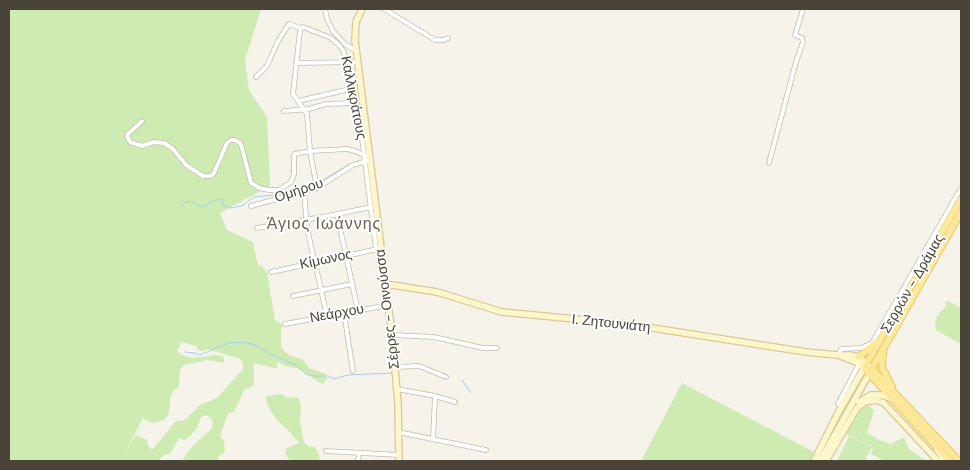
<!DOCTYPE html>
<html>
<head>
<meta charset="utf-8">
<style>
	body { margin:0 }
	#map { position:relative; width:970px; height:470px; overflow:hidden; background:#f6f3ea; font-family:"DM Sans",sans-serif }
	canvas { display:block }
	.frame { position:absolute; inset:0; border:10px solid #4a4438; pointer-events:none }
</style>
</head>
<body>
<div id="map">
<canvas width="970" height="470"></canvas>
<div class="frame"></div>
</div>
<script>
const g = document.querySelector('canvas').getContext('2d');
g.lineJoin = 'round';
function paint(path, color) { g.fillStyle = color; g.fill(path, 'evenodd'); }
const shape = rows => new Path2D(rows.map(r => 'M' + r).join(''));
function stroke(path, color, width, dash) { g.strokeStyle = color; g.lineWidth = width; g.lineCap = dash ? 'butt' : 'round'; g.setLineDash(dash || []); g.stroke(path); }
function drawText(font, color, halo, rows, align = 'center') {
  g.font = font + ' "DM Sans",sans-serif'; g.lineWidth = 4; g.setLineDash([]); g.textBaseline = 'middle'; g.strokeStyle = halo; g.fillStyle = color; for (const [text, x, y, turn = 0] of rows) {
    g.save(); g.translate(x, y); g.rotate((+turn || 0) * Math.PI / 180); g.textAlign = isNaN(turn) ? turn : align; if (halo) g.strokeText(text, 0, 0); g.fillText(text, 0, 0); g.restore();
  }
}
paint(shape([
	[9,9,261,9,245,60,249,90,267,117,270,186,220,213,227,230,253,242,258,266,261,265,267,273,275,320,283,325,281,330,281,348,290,356,302,359,309,368,326,374,327,380,322,384,297,368,285,366,277,361,278,369,254,363,254,384,250,388,244,389,237,407,233,412,228,414,220,436,224,441,225,452,220,455,216,461,182,461,192,447,211,429,213,424,211,418,206,415,201,417,197,428,190,436,185,440,179,438,171,453,165,455,157,461,9,461],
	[182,342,196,346,198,350,203,351,207,349,240,359,243,363,243,369,217,398,200,405,187,418,182,421,176,421,152,450,148,446,147,440,136,435,124,455,143,418,152,423,164,420,168,416,171,396,174,390,179,387,180,370,184,365,207,360,225,363,223,357,217,355,193,358,182,355,177,351],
	[948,301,961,308,961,344,936,330,935,319,941,311,943,310,946,305,945,302],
	[682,383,816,453,812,461,641,461],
	[281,394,286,397,298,398,301,404,300,422,304,442,308,446,314,447,318,451,320,461,293,461,289,459,285,454,287,448,299,443,287,429,278,421,271,412,266,401,266,396],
	[869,406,874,410,867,433,877,439,891,444,904,437,909,449,923,459,931,461,880,461,881,459,871,454,873,447,844,433,860,408],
	[849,436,872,447,865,461,837,461]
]), '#ceebb2');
stroke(shape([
	[318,183,348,165,363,160],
	[181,208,184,203,188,201,194,202,201,207,216,200,222,199,223,205,230,208,242,206,254,197,285,194,313,186],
	[185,352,195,353,200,355,229,343,242,342,256,345,272,355,296,365,306,374,314,376,328,376,334,379,348,375,392,373],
	[462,380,471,393]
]), '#a5cff4', 1);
const street = shape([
	[325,9,327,19,333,31,345,44,356,51],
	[384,9,435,40,444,40,448,38],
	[296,63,358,62],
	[256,77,267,66,278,41,289,24,301,28],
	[298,101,350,89],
	[284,111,309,109,326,104,357,103],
	[142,121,128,134,127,136,130,142,142,146,154,142,164,143,173,149,186,165,203,176,211,176,214,173,227,143,231,140,235,140,240,143,242,148,251,183,259,188,269,190,279,190,291,182,294,174,294,156,295,154,310,151,347,149,355,151,366,156],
	[769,163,796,62,803,42,802,38,795,35,803,9],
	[317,188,310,151,307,114,293,94,300,31,303,27,331,38,340,46,344,52,350,89,358,107,376,249],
	[304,191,307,228,327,316],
	[251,206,317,188,353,165,367,161],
	[337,214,358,311],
	[257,228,328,216,371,207],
	[271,272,378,249],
	[293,296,352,284],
	[344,313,353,371],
	[285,324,389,305],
	[392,335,434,337,483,348,497,348],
	[838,355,841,349,861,348,872,343,961,188],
	[395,367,419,366,446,377],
	[397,389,435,396,455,402],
	[838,404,859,364],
	[398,432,486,450],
	[433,439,435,396],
	[326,451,399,455],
	[358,461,359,453]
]);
const secondary = shape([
	[362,9,356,22,355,40,392,335,398,403,399,461],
	[386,284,437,292,502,312,627,324,806,352,838,355,849,355,859,357,867,364],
	[859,402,871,395,881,395,891,398],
	[937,450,945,461],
	[814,461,838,413,864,368,856,362,838,355],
	[820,461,869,374],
	[826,461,857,408,865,402,876,400,884,403,938,461]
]);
const primary = shape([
	[883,353,882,367,892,387],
	[859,357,875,343],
	[869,366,959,461],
	[869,374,961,212],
	[950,461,864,368,961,199]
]);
stroke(street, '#c2bcac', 5.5);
stroke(secondary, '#d7ca99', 8);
stroke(primary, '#e9ca65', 8);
stroke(street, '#fff', 4);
stroke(secondary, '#fff6cb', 5.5);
stroke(primary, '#ffe89a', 6);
drawText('14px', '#4a4438', '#fff', [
	["Καλλικράτους",353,98,79],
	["Ομήρου",299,191,-18],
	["Κίμωνος",326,260,-12],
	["Σερρών - Δράμας",913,284,-60],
	["Σέρρες - Οινούσσα",388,309,-97],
	["Νεάρχου",337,314,-10],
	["Ι. Ζητουνιάτη",611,324,6]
]);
g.letterSpacing = '1px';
drawText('16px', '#6e634e', '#fff', [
	["Άγιος Ιωάννης",324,225]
]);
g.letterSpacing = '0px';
</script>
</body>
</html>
